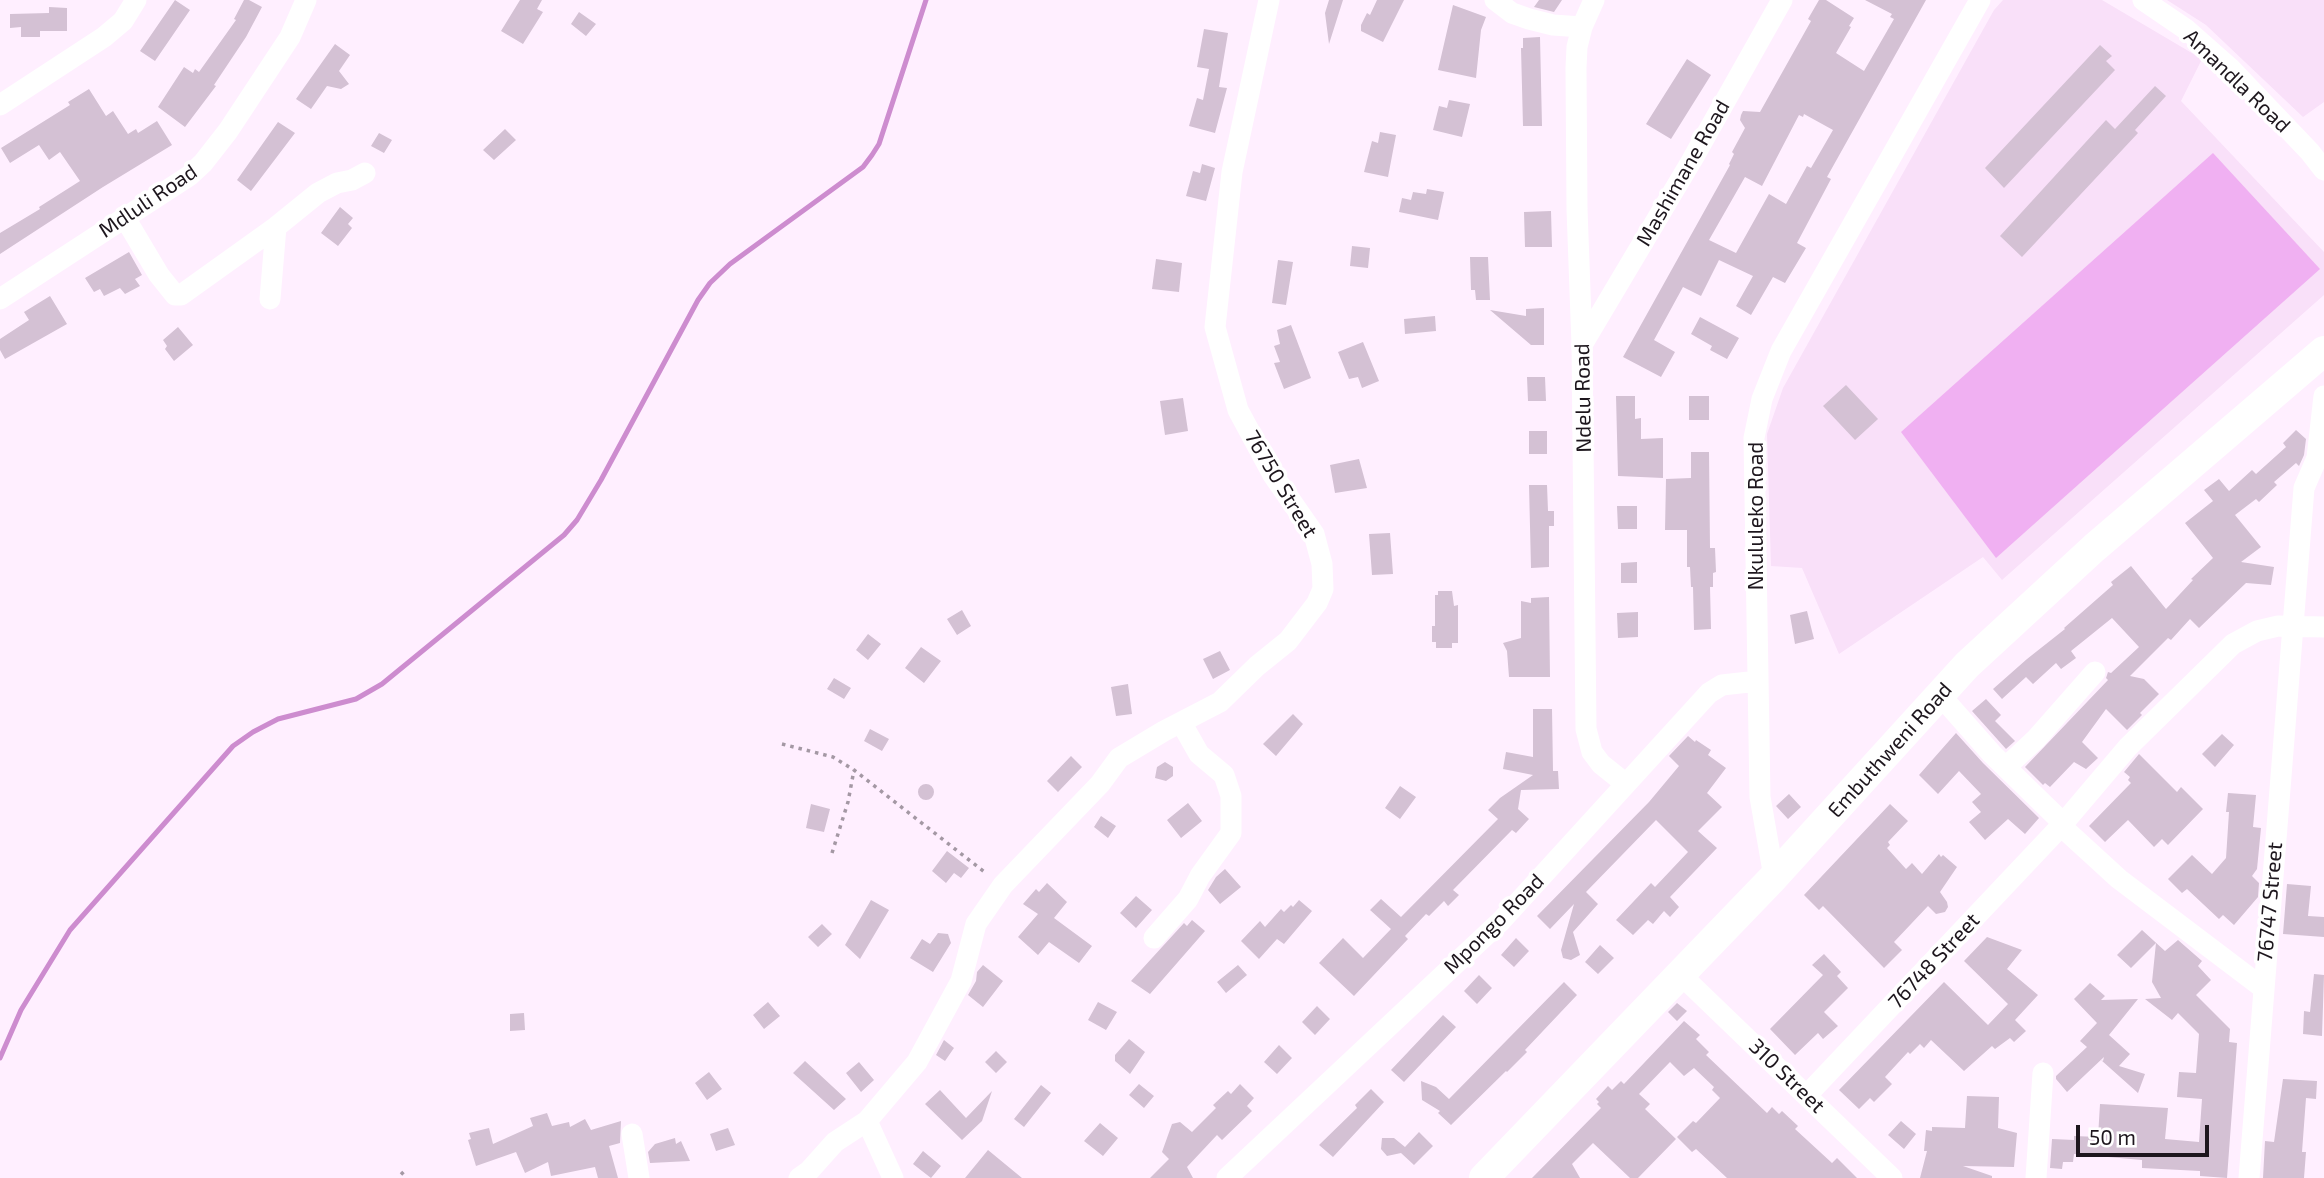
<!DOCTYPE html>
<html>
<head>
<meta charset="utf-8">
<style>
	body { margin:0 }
	#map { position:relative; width:2324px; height:1178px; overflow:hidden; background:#ffefff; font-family:"Exo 2",sans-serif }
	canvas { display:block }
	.scale { position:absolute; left:2076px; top:1125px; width:133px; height:32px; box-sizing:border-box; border:4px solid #1d161d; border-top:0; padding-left:9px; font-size:21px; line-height:24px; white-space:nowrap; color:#1d161d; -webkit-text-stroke:5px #fff; paint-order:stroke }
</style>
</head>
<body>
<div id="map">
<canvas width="2324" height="1178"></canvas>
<div class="scale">50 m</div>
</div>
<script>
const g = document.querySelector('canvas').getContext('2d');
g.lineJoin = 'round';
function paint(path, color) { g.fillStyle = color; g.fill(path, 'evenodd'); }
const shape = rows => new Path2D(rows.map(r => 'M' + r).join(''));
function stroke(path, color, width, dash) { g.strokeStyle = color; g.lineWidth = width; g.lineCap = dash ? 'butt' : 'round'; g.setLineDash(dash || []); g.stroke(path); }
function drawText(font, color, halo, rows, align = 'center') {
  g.font = font + ' "Exo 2",sans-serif'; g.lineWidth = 7; g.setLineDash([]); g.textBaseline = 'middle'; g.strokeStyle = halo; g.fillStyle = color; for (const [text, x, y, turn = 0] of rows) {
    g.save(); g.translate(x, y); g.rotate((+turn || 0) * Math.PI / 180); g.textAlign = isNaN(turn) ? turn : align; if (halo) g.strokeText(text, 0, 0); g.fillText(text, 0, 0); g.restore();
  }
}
paint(shape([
	[2003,0,2102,0,2202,59,2181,101,2324,252,2324,295,2002,580,1983,557,1839,654,1802,568,1771,566,1767,434,1783,388,1994,10],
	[2167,0,2324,0,2324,102,2303,117,2206,25]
]), '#f9e0f9');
paint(shape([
	[2213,153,2320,269,1996,558,1901,432]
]), '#f0b0f2');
stroke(shape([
	[0,1058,21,1010,70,930,233,746,253,732,278,719,356,699,382,684,564,535,577,520,601,480,698,300,710,283,730,264,863,167,872,155,879,144,926,0]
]), '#cd8ccf', 5);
paint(shape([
	[175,0,190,10,155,61,140,51],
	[244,0,249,0,262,7,246,37,214,85,216,86,185,127,158,107,184,67,193,73,195,69,199,72,236,20,234,19],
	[520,0,542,0,537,9,543,12,523,44,501,31],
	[1329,0,1343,0,1329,44,1325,13],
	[1377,0,1404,0,1383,42,1361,31,1361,25,1367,13,1370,15],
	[1539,0,1562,0,1554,12,1534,7],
	[1819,0,1826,0,1854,18,1849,26,1851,27,1836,53,1864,71,1894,19,1890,17,1892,14,1865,0,1926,0,1827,177,1831,179,1797,243,1806,248,1785,283,1773,277,1751,315,1736,306,1753,276,1719,260,1701,296,1683,287,1654,340,1675,352,1661,377,1623,357,1730,165,1729,164,1734,154,1732,152,1745,128,1740,120,1741,115,1743,111,1760,112,1811,21,1808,19],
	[1804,114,1833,130,1811,168,1807,166,1786,204,1769,194,1736,253,1709,240,1745,177,1762,186,1799,115,1803,117],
	[1453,5,1486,17,1481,30,1476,78,1438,70],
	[49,7,67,8,67,31,40,31,40,37,21,37,21,27,10,28,10,14,49,13],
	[579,12,596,24,586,36,571,24],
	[1204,29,1228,33,1219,87,1227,88,1215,133,1189,126,1197,98,1203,100,1209,69,1197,67],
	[1540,37,1542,126,1523,126,1521,48,1523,48,1523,38],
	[335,44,350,55,339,71,349,84,341,89,327,86,311,109,296,99],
	[2100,45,2112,56,2106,61,2115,70,2004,188,1985,168],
	[1687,59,1711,75,1671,139,1646,124],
	[2155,86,2166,96,2135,130,2138,133,2022,257,2000,236,2106,120,2115,129],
	[89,89,106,116,113,111,128,134,136,129,138,133,157,121,172,145,103,187,0,254,0,233,40,209,39,207,80,181,60,152,49,160,39,145,10,163,1,148,70,105,68,102],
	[1449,100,1470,104,1462,137,1433,130,1439,106,1447,108],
	[278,122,295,133,251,191,237,180],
	[505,129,516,140,494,160,483,150],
	[1380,132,1396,135,1388,177,1364,172,1372,141,1378,143],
	[379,133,392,140,384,153,371,146],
	[1202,164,1215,168,1206,201,1186,196,1193,171,1200,173],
	[1427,189,1444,192,1438,220,1399,212,1402,198,1411,200,1413,192,1426,194],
	[340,207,353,218,348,224,352,228,338,246,321,233],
	[1551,211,1552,247,1525,247,1524,212],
	[1352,246,1370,248,1368,268,1350,266],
	[129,252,142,275,135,279,140,286,125,294,120,288,104,296,100,289,94,292,85,278],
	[1470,257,1488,257,1490,300,1476,300,1475,290,1471,290],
	[1156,259,1182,263,1179,292,1152,289],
	[1278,260,1293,262,1286,305,1272,303],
	[50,296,67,324,5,359,0,350,0,339,29,320,24,312],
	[1544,308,1544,345,1531,345,1490,310,1526,316,1526,309],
	[1435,316,1436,331,1405,334,1404,319],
	[1700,317,1739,338,1727,359,1710,350,1712,346,1691,334],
	[1291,325,1311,378,1284,389,1274,363,1280,362,1274,346,1280,344,1277,330],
	[178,327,193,345,174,361,165,349,167,346,163,340],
	[1363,342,1379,381,1362,388,1358,377,1349,379,1338,352],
	[1527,377,1545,377,1546,401,1528,401],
	[1846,385,1878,419,1855,440,1823,406],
	[1616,396,1635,396,1635,419,1641,418,1641,439,1663,438,1663,478,1618,476],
	[1689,396,1709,396,1709,420,1689,420],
	[1183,398,1188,431,1165,435,1160,401],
	[2296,430,2306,439,2304,455,2299,466,2296,463,2274,482,2277,485,2259,502,2256,499,2235,515,2261,547,2241,562,2274,567,2271,585,2246,583,2199,628,2190,619,2171,640,2168,638,2130,676,2144,679,2159,694,2140,713,2142,715,2127,730,2106,709,2082,742,2098,758,2086,769,2074,762,2050,787,2045,783,2043,785,2025,767,2108,680,2106,678,2108,672,2111,673,2139,647,2112,618,2071,651,2076,658,2061,669,2056,663,2033,684,2026,677,2002,699,1993,689,2027,659,2065,629,2064,628,2113,585,2111,582,2131,566,2166,609,2193,580,2191,579,2213,558,2185,523,2213,501,2204,490,2219,479,2229,491,2252,470,2256,474,2286,447,2283,443],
	[1529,431,1547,431,1547,454,1529,454],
	[1691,452,1709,452,1710,548,1715,548,1716,572,1713,573,1713,587,1710,587,1711,629,1694,630,1693,587,1691,587,1690,567,1687,567,1687,530,1665,530,1666,479,1691,478],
	[1359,459,1367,488,1335,493,1330,465],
	[1529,485,1547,485,1548,511,1554,511,1554,526,1549,526,1549,567,1531,568],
	[1617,506,1637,506,1637,529,1618,529],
	[1390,533,1393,574,1372,575,1369,534],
	[1637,562,1637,583,1621,583,1621,563],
	[1438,591,1452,591,1454,606,1458,605,1458,643,1452,643,1452,648,1436,648,1436,642,1432,642,1432,626,1435,626,1435,595,1438,595],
	[1549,597,1550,677,1509,677,1507,651,1503,643,1521,638,1521,601,1531,603,1531,598],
	[962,610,971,626,957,635,947,619],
	[1807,611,1814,639,1795,644,1790,615],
	[1638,612,1638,637,1618,638,1617,613],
	[868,634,881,644,868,660,856,650],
	[921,647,941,661,924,683,905,668],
	[1220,651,1230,670,1213,679,1203,659],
	[834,678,851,688,844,699,827,689],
	[1128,684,1132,714,1116,716,1111,687],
	[1986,699,2001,715,1995,721,2015,741,2006,749,1972,711],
	[1533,709,1552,709,1553,771,1558,771,1559,789,1521,790,1518,809,1529,819,1516,833,1512,830,1453,890,1459,895,1448,906,1444,901,1429,916,1426,914,1405,936,1408,939,1354,996,1319,963,1343,938,1363,958,1391,929,1370,910,1381,899,1401,917,1498,819,1488,810,1500,798,1533,775,1503,769,1506,752,1533,757],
	[1293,714,1303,724,1276,756,1263,744],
	[870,729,889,739,882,751,864,741],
	[1956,733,1983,763,2039,818,2025,834,2008,819,1985,840,1969,822,1981,812,1972,802,1981,794,1959,771,1938,794,1919,775],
	[2222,734,2234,745,2215,767,2202,754],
	[1688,736,1695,742,1696,740,1711,750,1708,755,1726,768,1707,793,1722,807,1698,831,1717,848,1670,897,1679,907,1670,917,1664,911,1653,924,1648,920,1633,935,1616,920,1651,883,1655,887,1688,852,1656,820,1586,892,1598,904,1573,932,1580,955,1571,960,1563,958,1561,950,1574,904,1550,929,1537,916,1649,802,1679,766,1669,756],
	[2139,754,2177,792,2181,787,2203,809,2168,845,2162,839,2154,847,2128,820,2105,842,2089,826,2131,783,2128,780,2130,777,2124,772],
	[1071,756,1082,767,1058,792,1047,781],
	[1165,762,1173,767,1173,776,1166,781,1155,778,1157,767],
	'918 792a8 8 0 1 1 16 0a8 8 0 1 1-16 0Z',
	[1400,786,1416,797,1400,819,1385,808],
	[2228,793,2256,795,2253,827,2261,828,2257,869,2252,876,2259,883,2258,897,2234,925,2223,915,2219,919,2187,889,2182,893,2168,879,2192,855,2212,874,2226,858,2229,812,2226,812],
	[1789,794,1801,807,1788,819,1776,806],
	[1188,803,1202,821,1181,838,1167,820],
	[811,804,830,809,824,832,806,828],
	[1890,804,1908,821,1888,842,1890,845,1887,848,1906,869,1912,863,1922,874,1939,854,1941,857,1943,855,1957,867,1940,892,1947,902,1948,907,1945,912,1936,914,1928,906,1894,942,1902,950,1884,968,1823,906,1819,910,1804,895],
	[1101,816,1116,826,1108,838,1094,827],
	[947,851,969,868,961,878,954,873,946,883,932,871],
	[1225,869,1241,887,1220,904,1208,890,1216,877],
	[1047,883,1067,902,1054,918,1092,946,1079,963,1049,942,1038,955,1018,937,1038,914,1023,904,1036,889,1039,892],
	[2287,884,2311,886,2308,916,2324,917,2324,937,2283,934],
	[1136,896,1152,910,1136,928,1120,913],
	[871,900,889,910,860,959,845,945],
	[1299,900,1312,911,1284,944,1277,939,1259,959,1241,941,1260,921,1265,927,1281,909,1284,912,1291,905,1293,907],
	[1192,920,1205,931,1150,994,1131,981,1184,923,1187,926],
	[822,924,832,934,818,947,808,937],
	[2142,930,2165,951,2178,940,2202,961,2198,966,2211,980,2196,995,2230,1029,2229,1042,2237,1043,2227,1178,2200,1176,2200,1171,2142,1168,2142,1160,2074,1154,2073,1162,2063,1162,2062,1169,2050,1168,2052,1139,2074,1140,2074,1136,2098,1137,2100,1104,2168,1108,2165,1139,2199,1142,2202,1099,2177,1097,2179,1072,2196,1073,2199,1034,2178,1013,2172,1020,2145,999,2161,998,2152,982,2156,943,2131,968,2117,955],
	[938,933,948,934,951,943,933,972,910,958,922,939,930,944],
	[1987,937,2022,950,2007,969,2038,995,2015,1020,2026,1031,2014,1042,2010,1038,1995,1049,1992,1046,1964,1071,1931,1040,1924,1048,1920,1044,1910,1054,1908,1052,1885,1077,1892,1084,1874,1102,1870,1098,1859,1109,1839,1090,1944,982,1988,1025,2008,1004,1964,961],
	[1516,938,1529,951,1514,967,1501,955],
	[1600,945,1614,958,1598,974,1585,962],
	[1824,954,1841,972,1837,976,1848,988,1824,1012,1838,1026,1823,1039,1818,1033,1795,1055,1770,1029,1823,975,1812,965],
	[983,965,1003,981,983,1007,968,995,976,981,977,972],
	[1238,965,1247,975,1226,993,1217,982],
	[2314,974,2324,975,2322,1036,2303,1034,2304,1011,2310,1012],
	[1479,975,1492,988,1477,1004,1464,991],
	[1564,982,1577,995,1525,1050,1527,1052,1507,1072,1506,1071,1451,1125,1438,1113,1440,1111,1422,1100,1421,1081,1436,1087,1449,1099],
	[2090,983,2105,996,2101,1000,2138,999,2109,1035,2130,1054,2119,1066,2145,1074,2138,1093,2101,1060,2103,1061,2104,1057,2067,1092,2056,1079,2056,1076,2087,1047,2080,1041,2097,1023,2074,999],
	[768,1002,780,1016,764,1029,753,1015],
	[1098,1002,1117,1012,1106,1030,1088,1020],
	[1677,1003,1687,1011,1677,1021,1668,1012],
	[1317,1006,1330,1019,1315,1035,1302,1022],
	[524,1013,525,1030,510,1031,510,1014],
	[1443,1015,1456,1027,1404,1082,1391,1070],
	[1684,1021,1700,1035,1696,1039,1709,1052,1706,1055,1767,1113,1772,1107,1779,1114,1782,1111,1798,1126,1795,1129,1832,1163,1837,1158,1857,1178,1727,1178,1696,1149,1692,1152,1677,1137,1693,1121,1696,1123,1720,1098,1712,1090,1714,1087,1694,1068,1684,1076,1670,1062,1639,1094,1650,1104,1645,1109,1676,1139,1638,1178,1630,1178,1593,1143,1572,1164,1580,1178,1532,1178,1601,1108,1597,1104,1599,1102,1596,1099,1608,1086,1612,1090,1621,1081,1624,1084],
	[1129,1039,1145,1052,1130,1074,1115,1061,1115,1055],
	[944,1040,954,1048,945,1061,936,1055],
	[1279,1045,1292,1058,1277,1074,1264,1062],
	[996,1051,1007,1062,996,1073,985,1062],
	[805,1061,846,1099,834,1110,793,1073],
	[859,1062,874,1080,861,1092,846,1073],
	[709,1072,722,1089,707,1100,695,1083],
	[2283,1079,2317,1081,2316,1099,2306,1098,2302,1152,2306,1152,2304,1178,2263,1178,2265,1141,2274,1142],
	[1139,1084,1154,1096,1144,1108,1129,1095],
	[1240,1084,1254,1098,1247,1106,1252,1111,1222,1140,1217,1135,1187,1167,1193,1178,1150,1178,1169,1159,1162,1152,1172,1124,1180,1122,1192,1132,1216,1108,1213,1105,1228,1091,1231,1094],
	[1041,1085,1051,1093,1024,1127,1014,1119],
	[1371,1089,1384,1102,1333,1157,1319,1145,1357,1108,1355,1105],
	[940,1090,966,1118,992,1091,982,1121,962,1140,925,1104],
	[1967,1096,1999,1097,1998,1128,2017,1133,2014,1167,1963,1166,1992,1176,1992,1178,1920,1178,1927,1151,1924,1151,1926,1130,1932,1131,1932,1127,1965,1128],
	[547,1113,552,1126,569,1122,570,1127,585,1119,591,1130,621,1121,620,1143,609,1146,618,1178,598,1178,595,1167,551,1176,548,1162,525,1173,516,1152,476,1166,468,1140,471,1139,469,1133,489,1128,493,1144,533,1126,530,1118],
	[1901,1121,1916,1134,1904,1149,1888,1135],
	[1100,1123,1118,1138,1103,1156,1084,1141],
	[728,1128,735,1145,716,1151,710,1134],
	[1419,1132,1433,1146,1414,1165,1401,1153,1387,1156,1381,1149,1382,1138,1394,1138,1405,1147],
	[675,1138,676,1144,681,1141,690,1161,650,1163,648,1152,655,1144],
	[988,1150,1022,1178,965,1178],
	[923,1151,941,1166,931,1178,913,1164]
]), '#d4c1d4');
stroke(shape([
	[782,744,833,757,854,770,987,874],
	[832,853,848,802,854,770],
	[401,1172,407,1178]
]), '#a498a4', 3.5, [3.5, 5]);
stroke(shape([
	[1495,0,1512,13,1529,19,1553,25,1582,27],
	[1594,0,1582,27,1577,47,1576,68,1577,209,1582,345,1586,729,1592,752,1601,764,1626,784],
	[2143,0,2187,30,2230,68,2310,152,2324,170],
	[0,105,104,37,123,21,136,0],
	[125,218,159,275,175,295,181,295,276,227,318,193,337,183,352,180,365,173],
	[0,299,189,176,203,163,228,131,290,37,306,0],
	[270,299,276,227],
	[1582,345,1692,160,1782,0],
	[1940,695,1992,754,2063,823],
	[2006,767,2036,739,2095,672],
	[2061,826,2119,879,2263,988],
	[1774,877,1760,797,1754,438,1762,399,1781,351,1980,0],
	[1154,938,1188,899,1200,876,1231,833,1231,796,1224,775,1199,754,1182,724],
	[1681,975,1892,1178],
	[1807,1095,2061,826,2128,747,2233,644,2257,631,2278,626,2324,627],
	[867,1121,893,1178],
	[632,1134,639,1178],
	[799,1178,809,1171,835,1142,867,1121,917,1062,961,981,976,924,1003,885,1100,784,1119,758,1164,731,1220,702,1257,666,1288,641,1317,603,1323,589,1322,564,1314,534,1273,475,1238,410,1215,327,1232,172,1269,0],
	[1227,1178,1501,921,1709,693,1722,685,1758,681],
	[2036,1178,2043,1073],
	[2249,1178,2304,488,2317,458,2324,396]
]), '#fff', 21);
stroke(shape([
	[1484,1178,1774,877,1967,665,2094,548,2324,351]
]), '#fff', 30);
drawText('21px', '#1d161d', '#fff', [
	["Amandla Road",2237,81,44],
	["Mashimane Road",1683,173,-60],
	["Mdluli Road",148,201,-34],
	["Ndelu Road",1583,398,-91],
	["76750 Street",1281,484,59],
	["Nkululeko Road",1756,516,-90],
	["Embuthweni Road",1890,750,-48],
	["76747 Street",2270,902,-85],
	["Mpongo Road",1494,924,-45],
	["76748 Street",1934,961,-47],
	["310 Street",1787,1076,44]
]);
</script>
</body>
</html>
